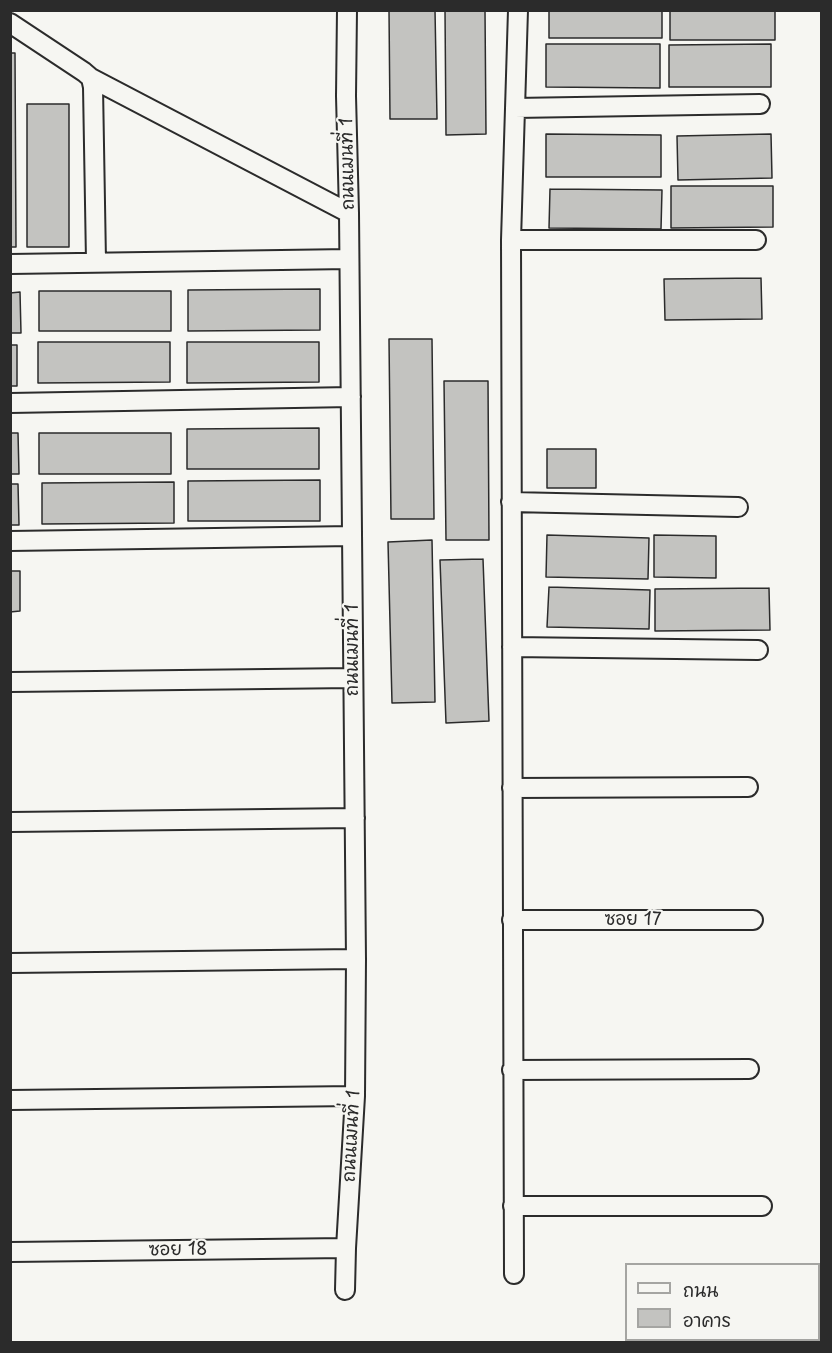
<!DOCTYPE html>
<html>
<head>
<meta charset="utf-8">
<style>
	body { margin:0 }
	#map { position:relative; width:832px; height:1353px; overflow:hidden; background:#f6f6f2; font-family:"Playpen Sans","Playpen Sans Thai",sans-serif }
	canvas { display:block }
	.frame { position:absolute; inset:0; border:12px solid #2b2b2b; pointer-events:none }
	.legend { position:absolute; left:625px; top:1263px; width:195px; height:78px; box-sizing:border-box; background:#f6f6f2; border:2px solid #a5a5a2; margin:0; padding:8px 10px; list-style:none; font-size:18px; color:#2b2b2b }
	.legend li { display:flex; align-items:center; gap:12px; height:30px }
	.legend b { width:30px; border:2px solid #a5a5a2 }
</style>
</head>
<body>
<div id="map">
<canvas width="832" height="1353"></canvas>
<div class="frame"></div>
<ul class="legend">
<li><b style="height:8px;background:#f6f6f2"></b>ถนน</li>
<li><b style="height:16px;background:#c3c3c0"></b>อาคาร</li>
</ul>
</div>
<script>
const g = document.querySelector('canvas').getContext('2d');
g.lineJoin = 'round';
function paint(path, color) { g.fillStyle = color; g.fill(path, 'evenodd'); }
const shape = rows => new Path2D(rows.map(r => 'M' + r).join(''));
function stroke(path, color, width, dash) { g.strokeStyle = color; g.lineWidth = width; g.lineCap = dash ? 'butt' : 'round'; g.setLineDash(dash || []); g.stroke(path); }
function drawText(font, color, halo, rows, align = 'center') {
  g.font = font + ' "Playpen Sans","Playpen Sans Thai",sans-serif'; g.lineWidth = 4.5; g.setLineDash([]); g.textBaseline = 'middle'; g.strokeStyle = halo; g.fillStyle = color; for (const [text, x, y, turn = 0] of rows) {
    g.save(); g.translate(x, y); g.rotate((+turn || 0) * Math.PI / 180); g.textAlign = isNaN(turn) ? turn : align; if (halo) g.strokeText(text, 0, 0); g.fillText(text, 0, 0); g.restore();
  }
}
const building = shape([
	[389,10,435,10,437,119,390,119,389,10],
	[445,10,485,10,486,134,446,135,445,10],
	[549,10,662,10,662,38,549,38,549,10],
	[670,10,775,10,775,40,670,40,670,10],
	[546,44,660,44,660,88,546,87,546,44],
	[771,44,771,87,669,87,669,45,771,44],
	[10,53,15,53,16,247,10,247,10,53],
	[27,104,69,104,69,247,27,247,27,104],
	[546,134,661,135,661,177,546,177,546,134],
	[771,134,772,178,678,180,677,136,771,134],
	[671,186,773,186,773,227,671,228,671,186],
	[550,189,662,190,661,229,549,228,550,189],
	[761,278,762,319,665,320,664,279,761,278],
	[320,289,320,330,188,331,188,290,320,289],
	[39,291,171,291,171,331,39,331,39,291],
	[20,292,21,333,10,333,10,293,20,292],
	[389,339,432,339,434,519,391,519,389,339],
	[38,342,170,342,170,382,38,383,38,342],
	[187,342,319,342,319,382,187,383,187,342],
	[10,345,17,345,17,386,10,386,10,345],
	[444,381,488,381,489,540,446,540,444,381],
	[319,428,319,469,187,469,187,429,319,428],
	[10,433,18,433,19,474,10,474,10,433],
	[39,433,171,433,171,474,39,474,39,433],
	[547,449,596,449,596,488,547,488,547,449],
	[320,480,320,521,188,521,188,481,320,480],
	[174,482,174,523,42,524,42,483,174,482],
	[10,484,18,484,19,525,10,525,10,484],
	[547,535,649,538,648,579,546,577,547,535],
	[654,535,716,536,716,578,654,577,654,535],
	[432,540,435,702,392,703,388,542,432,540],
	[483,559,489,721,446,723,440,560,483,559],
	[10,571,20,571,20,611,10,612,10,571],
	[549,587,650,590,649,629,547,627,549,587],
	[769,588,770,630,655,631,655,589,769,588]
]);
paint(building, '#c3c3c0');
stroke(building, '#2b2b2b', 1.5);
const street = shape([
	[10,23,84,72,91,78,93,87,96,261],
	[91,78,349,213],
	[515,108,760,104],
	[511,240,756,240],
	[10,264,349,259],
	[10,403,351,397],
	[511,502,738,507],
	[10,541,352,536],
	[512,647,758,650],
	[10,682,353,678],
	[512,788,748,787],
	[10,822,355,818],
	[512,920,753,920],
	[10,963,356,959],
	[512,1070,749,1069],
	[10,1100,355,1096],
	[513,1206,762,1206],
	[10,1252,346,1248],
	[514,1274,511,240,518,10],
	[345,1290,346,1248,355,1096,356,959,349,213,346,96,347,10]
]);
stroke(street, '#2b2b2b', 22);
stroke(street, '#f6f6f2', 18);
drawText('18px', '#2b2b2b', '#f6f6f2', [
	["ถนนเมนที่ 1",348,164,-91],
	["ถนนเมนที่ 1",353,650,-90],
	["ซอย 17",633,920],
	["ถนนเมนที่ 1",352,1136,-87],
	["ซอย 18",178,1250,-1]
]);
</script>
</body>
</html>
